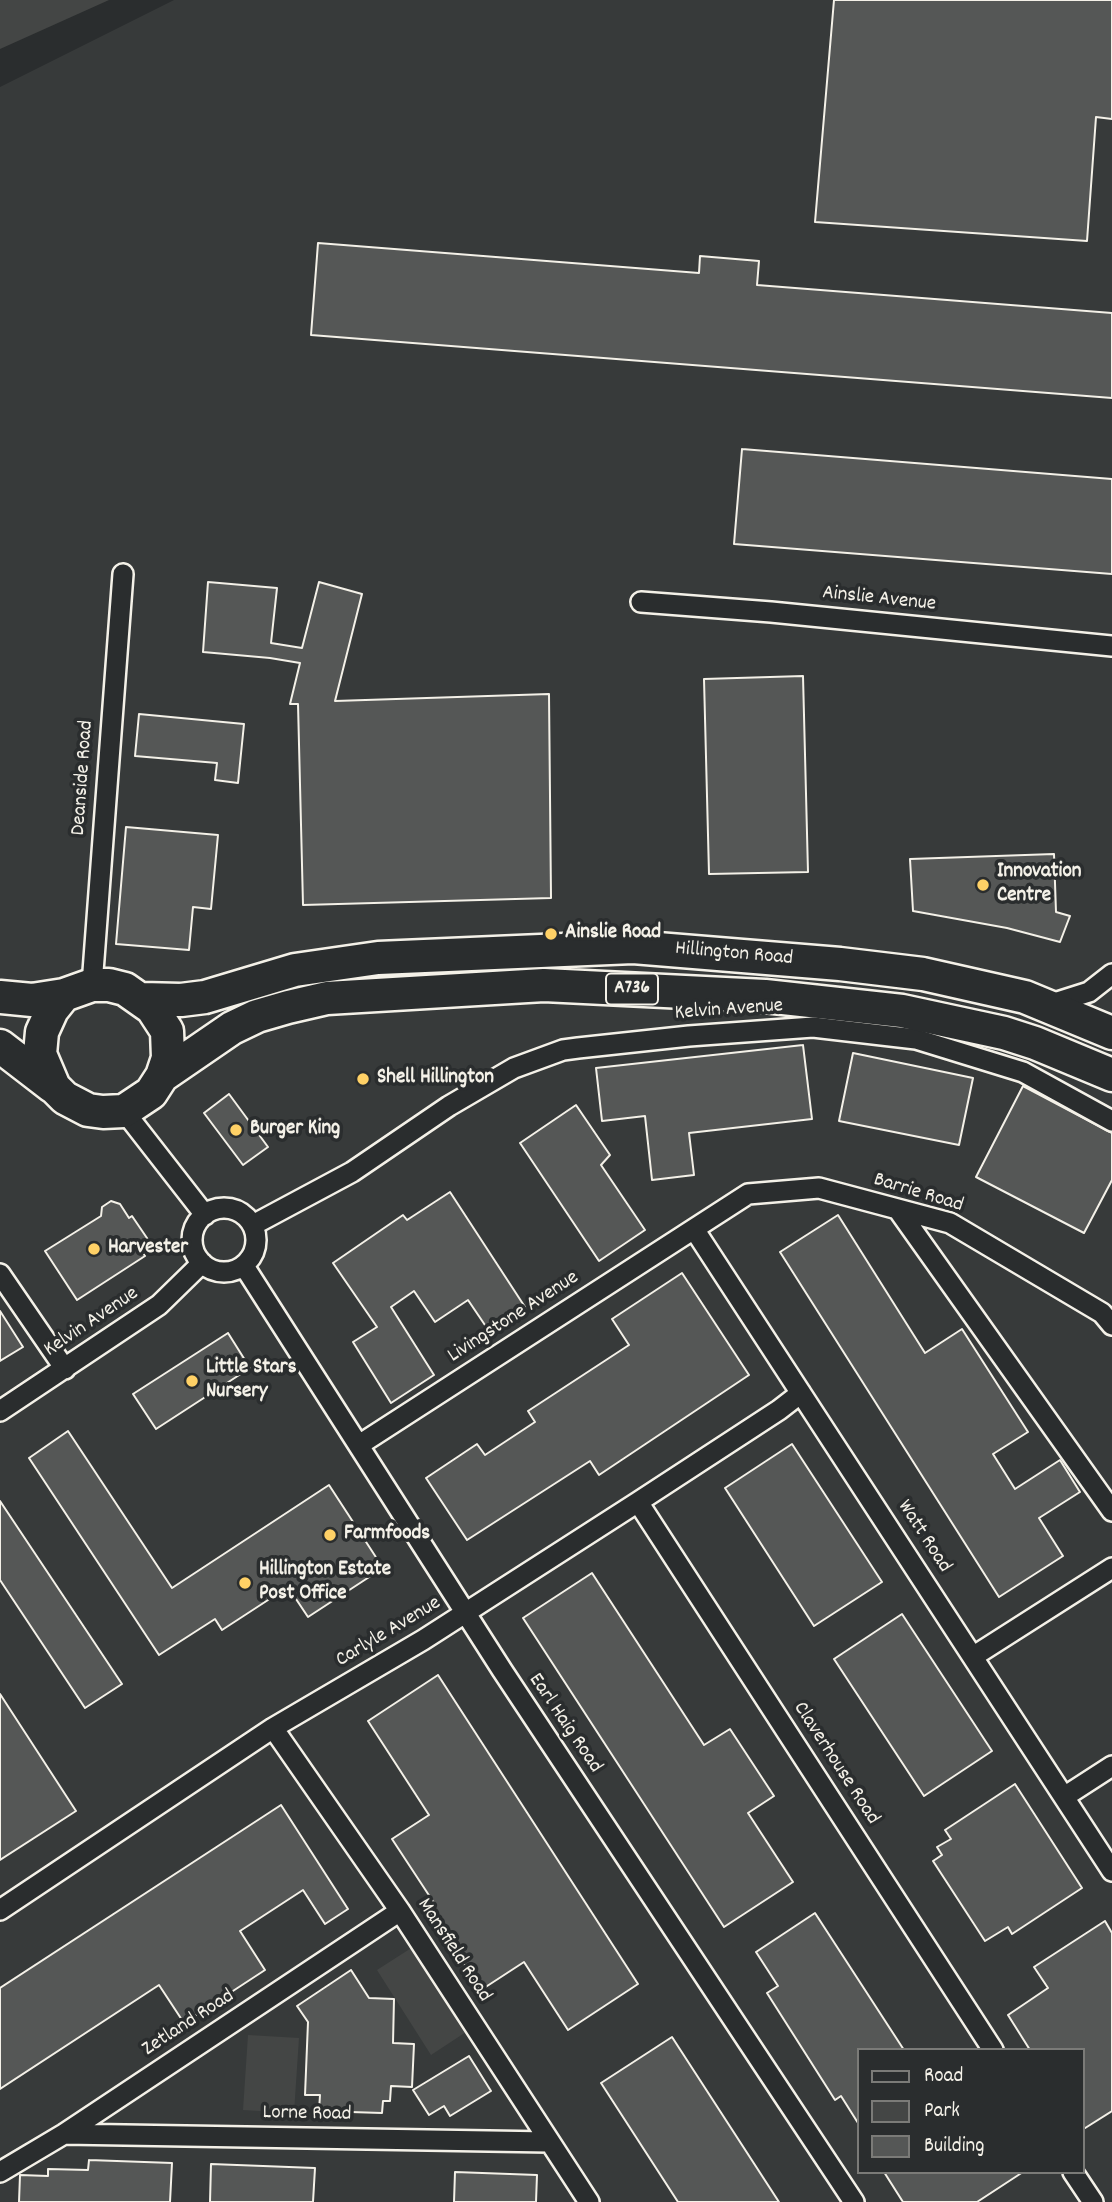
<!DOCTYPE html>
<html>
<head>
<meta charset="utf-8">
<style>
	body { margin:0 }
	#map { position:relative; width:1112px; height:2202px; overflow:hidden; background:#2a2d2e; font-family:Dekko,sans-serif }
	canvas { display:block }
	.legend { position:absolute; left:857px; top:2048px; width:228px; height:126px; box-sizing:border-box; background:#2a2d2e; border:2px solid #7b7b78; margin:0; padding:9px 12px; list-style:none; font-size:21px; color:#f4f1e8 }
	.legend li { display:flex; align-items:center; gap:14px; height:35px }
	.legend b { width:35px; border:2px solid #7b7b78 }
</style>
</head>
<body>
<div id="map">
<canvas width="1112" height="2202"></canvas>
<ul class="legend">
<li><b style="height:9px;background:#2a2d2e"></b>Road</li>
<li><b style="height:19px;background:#444645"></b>Park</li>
<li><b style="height:19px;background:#555756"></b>Building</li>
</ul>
</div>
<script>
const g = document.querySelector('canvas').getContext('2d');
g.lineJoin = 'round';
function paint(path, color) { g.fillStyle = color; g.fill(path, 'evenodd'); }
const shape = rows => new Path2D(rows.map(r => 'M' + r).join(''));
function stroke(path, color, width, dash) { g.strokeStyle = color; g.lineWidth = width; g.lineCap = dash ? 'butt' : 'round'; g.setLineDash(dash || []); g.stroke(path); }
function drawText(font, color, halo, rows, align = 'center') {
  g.font = font + ' Dekko,sans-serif'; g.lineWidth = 7; g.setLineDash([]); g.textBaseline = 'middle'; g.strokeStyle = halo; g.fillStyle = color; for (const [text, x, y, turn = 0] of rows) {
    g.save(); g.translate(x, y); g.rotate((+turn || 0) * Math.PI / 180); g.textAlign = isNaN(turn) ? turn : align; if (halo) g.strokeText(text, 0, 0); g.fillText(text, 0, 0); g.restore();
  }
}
paint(shape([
	[174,0,1112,0,1112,2202,0,2202,0,87],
	[858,2050,1082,2050,1082,2172,858,2172]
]), '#373a3a');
paint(shape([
	[0,0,109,0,0,49],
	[416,1945,469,2030,431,2055,377,1970],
	[248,2035,299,2038,294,2113,243,2110]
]), '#444645');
const building = shape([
	[834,0,1112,0,1112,119,1096,117,1087,241,815,222,834,0],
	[318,243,699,273,700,256,759,261,757,285,1112,313,1112,398,311,335,318,243],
	[742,449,1112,479,1112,574,734,544,742,449],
	[208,582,277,588,271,643,302,648,319,582,362,594,335,701,549,694,551,898,303,905,298,704,290,704,300,663,270,658,203,652,208,582],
	[803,676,808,872,709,874,704,679,803,676],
	[139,714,244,724,238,783,215,780,217,763,135,756,139,714],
	[126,827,218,835,211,909,193,907,189,950,116,944,126,827],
	[1054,854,1056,912,1070,916,1060,942,1007,928,913,911,910,859,1054,854],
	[803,1045,812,1119,689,1133,694,1175,652,1180,645,1116,602,1121,596,1068,803,1045],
	[853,1053,973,1078,959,1145,839,1121,853,1053],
	[1023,1086,1112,1133,1112,1180,1084,1233,976,1177,1023,1086],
	[229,1094,268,1147,243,1165,204,1113,229,1094],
	[576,1105,610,1155,601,1165,645,1230,599,1261,520,1143,576,1105],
	[450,1192,525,1307,489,1331,468,1300,435,1322,414,1291,391,1307,434,1375,391,1403,353,1342,377,1327,333,1263,403,1215,407,1220,450,1192],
	[111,1201,120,1204,129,1218,132,1216,149,1241,139,1247,145,1256,77,1300,45,1251,101,1216,102,1207,111,1201],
	[838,1215,925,1353,962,1329,1028,1432,993,1454,1015,1489,1060,1460,1080,1492,1039,1518,1063,1556,999,1597,780,1252,838,1215],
	[682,1273,749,1375,599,1475,590,1461,467,1540,426,1478,477,1444,485,1455,535,1422,528,1411,629,1345,612,1319,682,1273],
	[0,1311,23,1347,0,1361,0,1311],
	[228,1333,250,1368,156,1429,133,1394,228,1333],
	[68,1431,172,1588,329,1485,383,1568,308,1617,288,1587,222,1630,215,1619,159,1655,29,1458,68,1431],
	[792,1444,882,1582,814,1626,725,1488,792,1444],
	[0,1501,122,1684,85,1708,0,1580,0,1501],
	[592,1573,704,1745,730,1729,774,1796,748,1813,793,1882,724,1927,523,1618,592,1573],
	[902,1614,992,1751,924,1796,834,1659,902,1614],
	[438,1675,638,1984,568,2030,524,1962,481,1990,429,1910,436,1906,392,1839,429,1815,368,1721,438,1675],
	[0,1694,76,1811,0,1860,0,1694],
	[1015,1784,1082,1888,1012,1934,1008,1927,985,1941,933,1861,942,1855,937,1847,951,1839,945,1830,1015,1784],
	[281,1805,348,1909,325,1924,303,1890,240,1931,265,1970,184,2023,159,1985,0,2089,0,1988,281,1805],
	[815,1913,904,2050,858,2050,858,2123,841,2096,835,2100,767,1993,778,1986,756,1952,815,1913],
	[1105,1921,1112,1933,1112,2111,1082,2130,1082,2050,1030,2050,1008,2015,1048,1988,1034,1967,1105,1921],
	[351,1970,369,1998,394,1999,393,2043,414,2044,412,2087,391,2086,390,2101,383,2101,382,2113,319,2111,320,2095,305,2095,308,2022,297,2006,351,1970],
	[672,2037,779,2202,678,2202,601,2083,672,2037],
	[469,2056,491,2091,450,2116,444,2106,429,2115,413,2090,469,2056],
	[89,2160,172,2163,170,2202,19,2202,20,2175,48,2176,48,2169,88,2170,89,2160],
	[211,2164,315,2168,313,2202,210,2202,211,2164],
	[455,2172,537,2175,536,2202,454,2202,455,2172],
	[884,2172,1023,2172,977,2202,903,2202,884,2172]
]);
paint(building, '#555756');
stroke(building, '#f4f1e8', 2);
const street = shape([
	[641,602,771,612,1112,646],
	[92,985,123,574],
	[1048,1005,1089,992,1112,974],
	[124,1111,205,1215],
	'192 1240a32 32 0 1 1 64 0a32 32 0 1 1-64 0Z',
	[899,1211,1112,1511],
	[253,1225,352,1172,449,1106,514,1068,563,1050,578,1048,689,1036,813,1027,916,1039,1023,1072,1112,1121],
	[694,1229,1112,1871],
	[244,1266,502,1670,854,2202],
	[0,1274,65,1369],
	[0,1411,159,1305,202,1263],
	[359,1445,748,1194,819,1188,950,1223,1102,1313,1112,1325],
	[638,1502,993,2050],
	[974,1656,1112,1568],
	[273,1728,400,1911,589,2202],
	[1064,1797,1112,1766],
	[0,1910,273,1728,423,1640,638,1502,779,1410,801,1393],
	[64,2134,549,2142],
	[0,2172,64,2134,400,1911],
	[1073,2172,1093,2202]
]);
const primary = shape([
	[92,985,109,985,125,989,152,1008,167,1031,168,1058,162,1076,151,1093,124,1111,103,1112,88,1110,65,1098,54,1087,40,1054,42,1032,52,1010,64,995,92,985],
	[0,997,32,1000,64,995],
	[142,999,181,1000,205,997,295,970,378,958,633,947,840,964,923,974,1025,997,1112,1033],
	[0,1046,52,1086],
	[162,1076,232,1028,257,1016,288,1007,327,998,544,985,765,996,902,1011,1004,1033,1035,1043,1112,1075]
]);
stroke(street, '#f4f1e8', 24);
stroke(primary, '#f4f1e8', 37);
stroke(street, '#2a2d2e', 19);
stroke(primary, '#2a2d2e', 32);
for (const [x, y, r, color] of [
	[983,885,7,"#ffd166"],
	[551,934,7,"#ffd166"],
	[363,1079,7,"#ffd166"],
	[236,1130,7,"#ffd166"],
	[94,1249,7,"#ffd166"],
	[192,1381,7,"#ffd166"],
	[330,1535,7,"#ffd166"],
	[245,1583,7,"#ffd166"]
]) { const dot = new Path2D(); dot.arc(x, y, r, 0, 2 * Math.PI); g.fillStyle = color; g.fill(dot); stroke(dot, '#2a2d2e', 2.5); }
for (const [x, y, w] of [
	[632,989,52]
]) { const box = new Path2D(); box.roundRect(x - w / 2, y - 15.5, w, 31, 5); g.fillStyle = '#2a2d2e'; g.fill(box); stroke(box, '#f4f1e8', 2); }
drawText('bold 19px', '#f4f1e8', null, [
	["A736",632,989]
]);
drawText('21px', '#f4f1e8', '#2a2d2e', [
	["Ainslie Avenue",879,600,6],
	["Deanside Road",84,778,-86],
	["Hillington Road",734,955,5],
	["Kelvin Avenue",729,1011,-4],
	["Barrie Road",918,1194,17],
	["Livingstone Avenue",514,1318,-33],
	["Kelvin Avenue",92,1323,-34],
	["Watt Road",923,1537,57],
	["Carlyle Avenue",389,1633,-31],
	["Earl Haig Road",564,1724,56],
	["Claverhouse Road",835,1764,57],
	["Mansfield Road",453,1951,57],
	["Zetland Road",189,2024,-33],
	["Lorne Road",307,2115,1]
]);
drawText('bold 21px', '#f4f1e8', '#2a2d2e', [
	["Innovation",997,873],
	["Centre",997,897],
	["Ainslie Road",565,934],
	["Shell Hillington",377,1079],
	["Burger King",250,1130],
	["Harvester",108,1249],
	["Little Stars",206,1369],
	["Nursery",206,1393],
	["Farmfoods",344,1535],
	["Hillington Estate",259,1571],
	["Post Office",259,1595]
], 'left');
</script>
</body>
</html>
